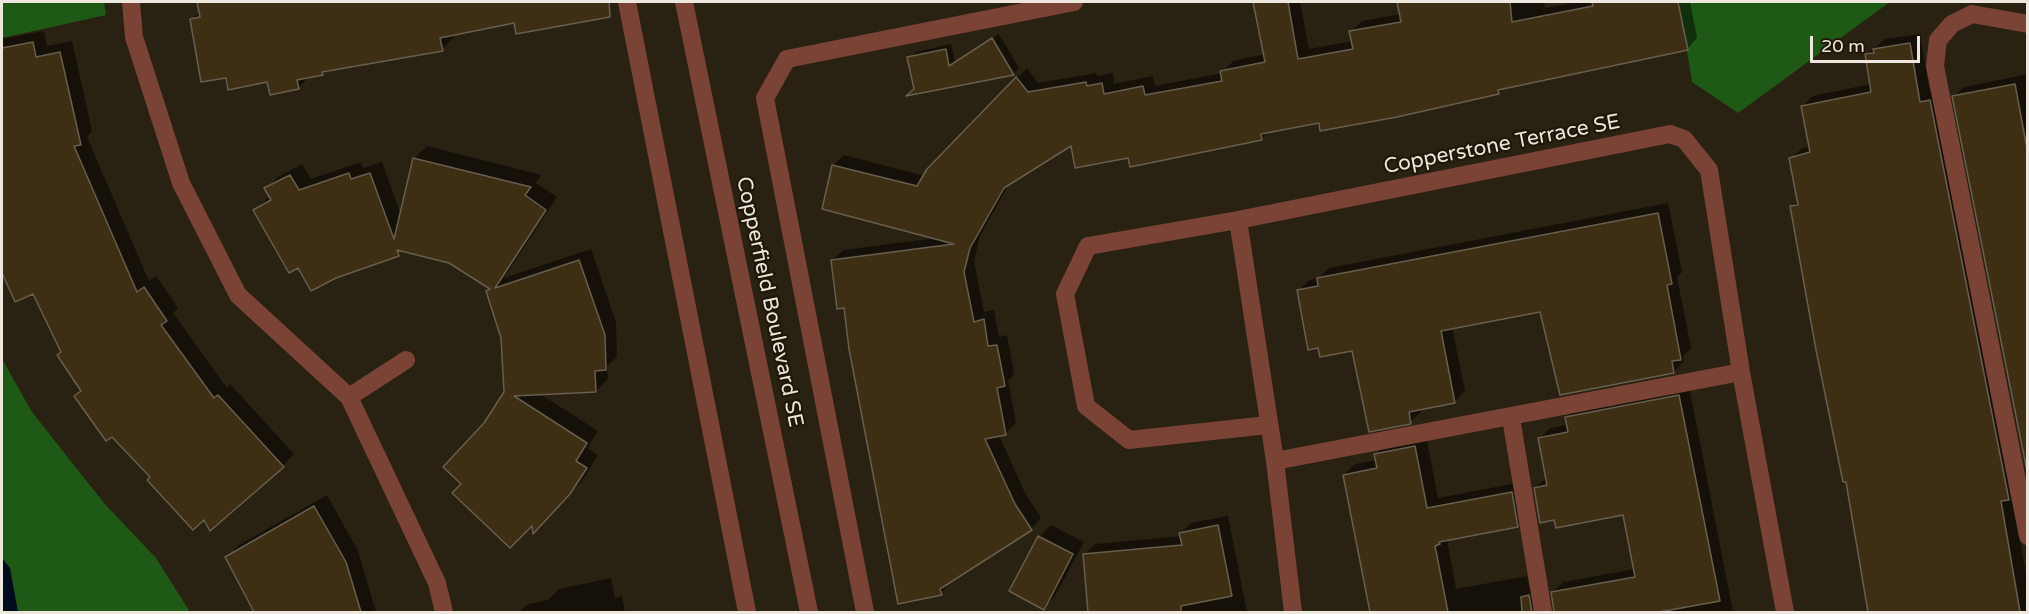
<!DOCTYPE html>
<html>
<head>
<meta charset="utf-8">
<style>
	body { margin:0 }
	#map { position:relative; width:2029px; height:614px; overflow:hidden; background:#292112; font-family:"Varela Round",sans-serif }
	canvas { display:block }
	.frame { position:absolute; inset:0; border:3px solid #ede7de; pointer-events:none }
	.scale { position:absolute; left:1810px; top:36px; width:110px; height:27px; box-sizing:border-box; border:3px solid #ede7de; border-top:0; padding-left:8px; font-size:18px; line-height:21px; white-space:nowrap; color:#ede7de; -webkit-text-stroke:4px #201709; paint-order:stroke }
</style>
</head>
<body>
<div id="map">
<canvas width="2029" height="614"></canvas>
<div class="frame"></div>
<div class="scale">20 m</div>
</div>
<script>
const g = document.querySelector('canvas').getContext('2d');
g.lineJoin = 'round';
function paint(path, color) { g.fillStyle = color; g.fill(path, 'evenodd'); }
const shape = rows => new Path2D(rows.map(r => 'M' + r).join(''));
function stroke(path, color, width, dash) { g.strokeStyle = color; g.lineWidth = width; g.lineCap = dash ? 'butt' : 'round'; g.setLineDash(dash || []); g.stroke(path); }
function drawText(font, color, halo, rows, align = 'center') {
  g.font = font + ' "Varela Round",sans-serif'; g.lineWidth = 4.5; g.setLineDash([]); g.textBaseline = 'middle'; g.strokeStyle = halo; g.fillStyle = color; for (const [text, x, y, turn = 0] of rows) {
    g.save(); g.translate(x, y); g.rotate((+turn || 0) * Math.PI / 180); g.textAlign = isNaN(turn) ? turn : align; if (halo) g.strokeText(text, 0, 0); g.fillText(text, 0, 0); g.restore();
  }
}
paint(shape([
	[2,2,104,2,106,15,2,38],
	[1679,2,1890,2,1738,113,1692,82],
	[2,359,32,412,104,503,156,558,190,612,2,612]
]), '#1e5915');
paint(shape([
	[2,558,10,568,18,612,2,612]
]), '#000c1d');
paint(shape([
	[199,2,574,2,576,12,454,34,454,37,442,49,326,70,322,74,310,76,298,88,269,80,228,76,192,20,200,11],
	[1254,2,1300,2,1309,49,1353,41,1351,32,1362,21,1401,14,1399,2,1450,2,1453,19,1498,10,1496,2,1544,2,1545,8,1578,2,1690,2,1697,38,1687,49,1504,87,1498,93,1269,131,1261,139,1129,157,1072,143,1010,182,980,236,974,261,984,312,994,310,999,337,1007,335,1014,374,1008,381,1016,423,1005,434,999,435,1025,493,1041,518,1031,529,951,581,941,594,832,261,843,250,936,238,833,166,844,155,925,176,1027,68,1038,83,1096,73,1097,76,1113,73,1114,84,1153,76,1155,86,1222,73,1233,61,1265,54],
	[44,31,47,46,72,41,92,131,87,137,149,281,156,276,178,308,173,313,227,388,230,384,294,454,283,466,205,518,152,477,62,352,34,292,16,300,2,269,2,39],
	[999,34,1019,68,1014,74,910,94,916,89,909,58,915,52,951,44,955,62],
	[1920,34,1930,92,1940,90,2028,584,2028,612,1870,612,1856,543,1858,540,1792,207,1798,200,1791,159,1801,149,1810,146,1802,106,1813,96,1871,84,1866,55,1885,39],
	[2028,74,2028,422,1954,96,1964,87],
	[427,146,541,175,536,183,557,197,504,278,591,249,616,322,617,357,607,366,608,379,596,391,540,394,598,431,587,448,598,455,582,481,545,520,533,523,463,484,485,424,505,393,503,337,488,291,491,288,450,261,403,250,398,254,299,266,255,210,270,196,266,189,278,177,302,164,311,179,361,162,363,168,382,162,401,215,415,158],
	[1668,203,1682,272,1677,277,1691,348,1683,356,1684,361,1674,372,1541,311,1452,327,1465,391,1455,401,1420,408,1421,412,1410,422,1353,350,1299,291,1309,280,1319,278,1329,268],
	[1689,386,1733,612,1555,612,1553,592,1563,582,1635,569,1624,514,1555,518,1535,488,1546,478,1540,438,1550,428,1568,425,1566,418,1577,407],
	[1426,435,1438,498,1522,482,1528,514,1517,525,1447,539,1456,589,1527,576,1529,587,1540,585,1544,612,1371,612,1344,475,1355,464,1377,460,1376,454,1387,443],
	[327,495,358,551,376,612,258,612,227,557,239,545],
	[1228,516,1247,612,1090,612,1085,554,1095,544,1182,536,1181,533,1191,523],
	[1051,525,1084,542,1055,596,1043,608,1039,537],
	[611,578,615,598,622,596,625,612,519,612,528,604,548,600,559,589]
]), '#0007');
const building = shape([
	[197,2,609,2,610,17,516,34,514,23,440,38,443,51,322,72,323,75,297,80,299,89,270,95,267,82,228,90,226,78,201,82,190,19,200,17,197,2],
	[1253,2,1288,2,1298,59,1353,49,1349,31,1401,22,1397,2,1510,2,1512,22,1593,6,1592,2,1678,2,1688,50,1498,90,1499,94,1397,117,1320,131,1319,123,1261,134,1262,140,1130,167,1128,158,1075,168,1071,146,1004,188,970,248,964,272,974,322,984,319,988,346,997,345,1005,386,997,388,1006,435,985,439,1015,504,1032,530,940,589,942,595,898,604,849,349,844,308,837,309,831,260,954,244,822,209,832,165,917,186,927,169,1016,77,1028,92,1086,82,1087,86,1102,83,1104,94,1143,86,1145,95,1222,81,1220,71,1265,62,1253,2],
	[992,38,1014,75,906,96,914,89,907,57,946,49,949,66,992,38],
	[33,42,36,57,60,52,81,145,74,146,137,292,144,287,167,321,161,325,214,398,218,395,284,467,210,531,204,520,193,530,147,480,150,477,112,437,106,441,74,396,81,391,57,355,61,352,33,294,15,302,2,273,2,48,33,42],
	[1910,43,1920,102,1930,100,2009,500,2001,501,2020,612,1868,612,1846,482,1843,482,1816,350,1790,206,1798,205,1789,158,1810,152,1801,106,1871,92,1865,54,1874,53,1873,49,1910,43],
	[2015,84,2028,154,2028,476,1952,96,2015,84],
	[413,158,531,187,525,195,546,210,495,288,579,260,605,335,606,370,595,371,596,392,514,396,587,443,576,461,587,468,570,494,533,534,532,526,510,548,452,493,461,484,443,467,484,423,504,392,501,338,486,291,490,289,449,263,397,250,399,256,336,278,311,291,298,268,289,273,253,210,271,200,264,188,290,175,299,190,349,173,351,179,370,173,394,239,413,158],
	[1658,213,1672,284,1667,285,1681,360,1672,361,1674,373,1560,395,1540,312,1441,331,1455,403,1409,412,1411,424,1369,432,1352,351,1320,357,1318,348,1308,350,1297,290,1318,286,1317,278,1658,213],
	[1679,395,1720,601,1659,612,1554,612,1551,592,1635,577,1623,515,1556,528,1554,520,1540,523,1534,488,1547,485,1538,438,1568,432,1565,417,1679,395],
	[1415,446,1427,508,1512,492,1518,527,1439,542,1440,544,1435,546,1448,612,1370,612,1343,475,1377,468,1374,454,1415,446],
	[314,506,346,562,361,612,254,612,225,557,314,506],
	[1218,525,1232,596,1181,606,1181,612,1088,612,1083,554,1182,545,1179,533,1218,525],
	[1038,536,1073,554,1044,610,1009,591,1038,536],
	[1529,595,1532,612,1522,612,1521,597,1529,595]
]);
paint(building, '#3e2f14');
stroke(building, '#685e4e', 1.5);
stroke(shape([
	[131,2,134,37,181,183,238,295,349,397,437,583,444,612],
	[627,2,747,612],
	[684,2,809,612],
	[2028,24,1972,14,1952,24,1938,40,1935,66,2028,536],
	[1238,220,1088,246,1065,294,1086,406,1129,440,1268,425],
	[349,397,406,360],
	[1511,418,1543,612],
	[1275,461,1741,372],
	[865,612,765,98,787,59,1074,2],
	[1293,612,1275,461,1238,220,1670,134,1684,139,1709,170,1741,372,1785,612]
]), '#7b4336', 18);
drawText('21px', '#ede7de', '#201709', [
	["Copperstone Terrace SE",1502,145,-11],
	["Copperfield Boulevard SE",769,302,78]
]);
</script>
</body>
</html>
